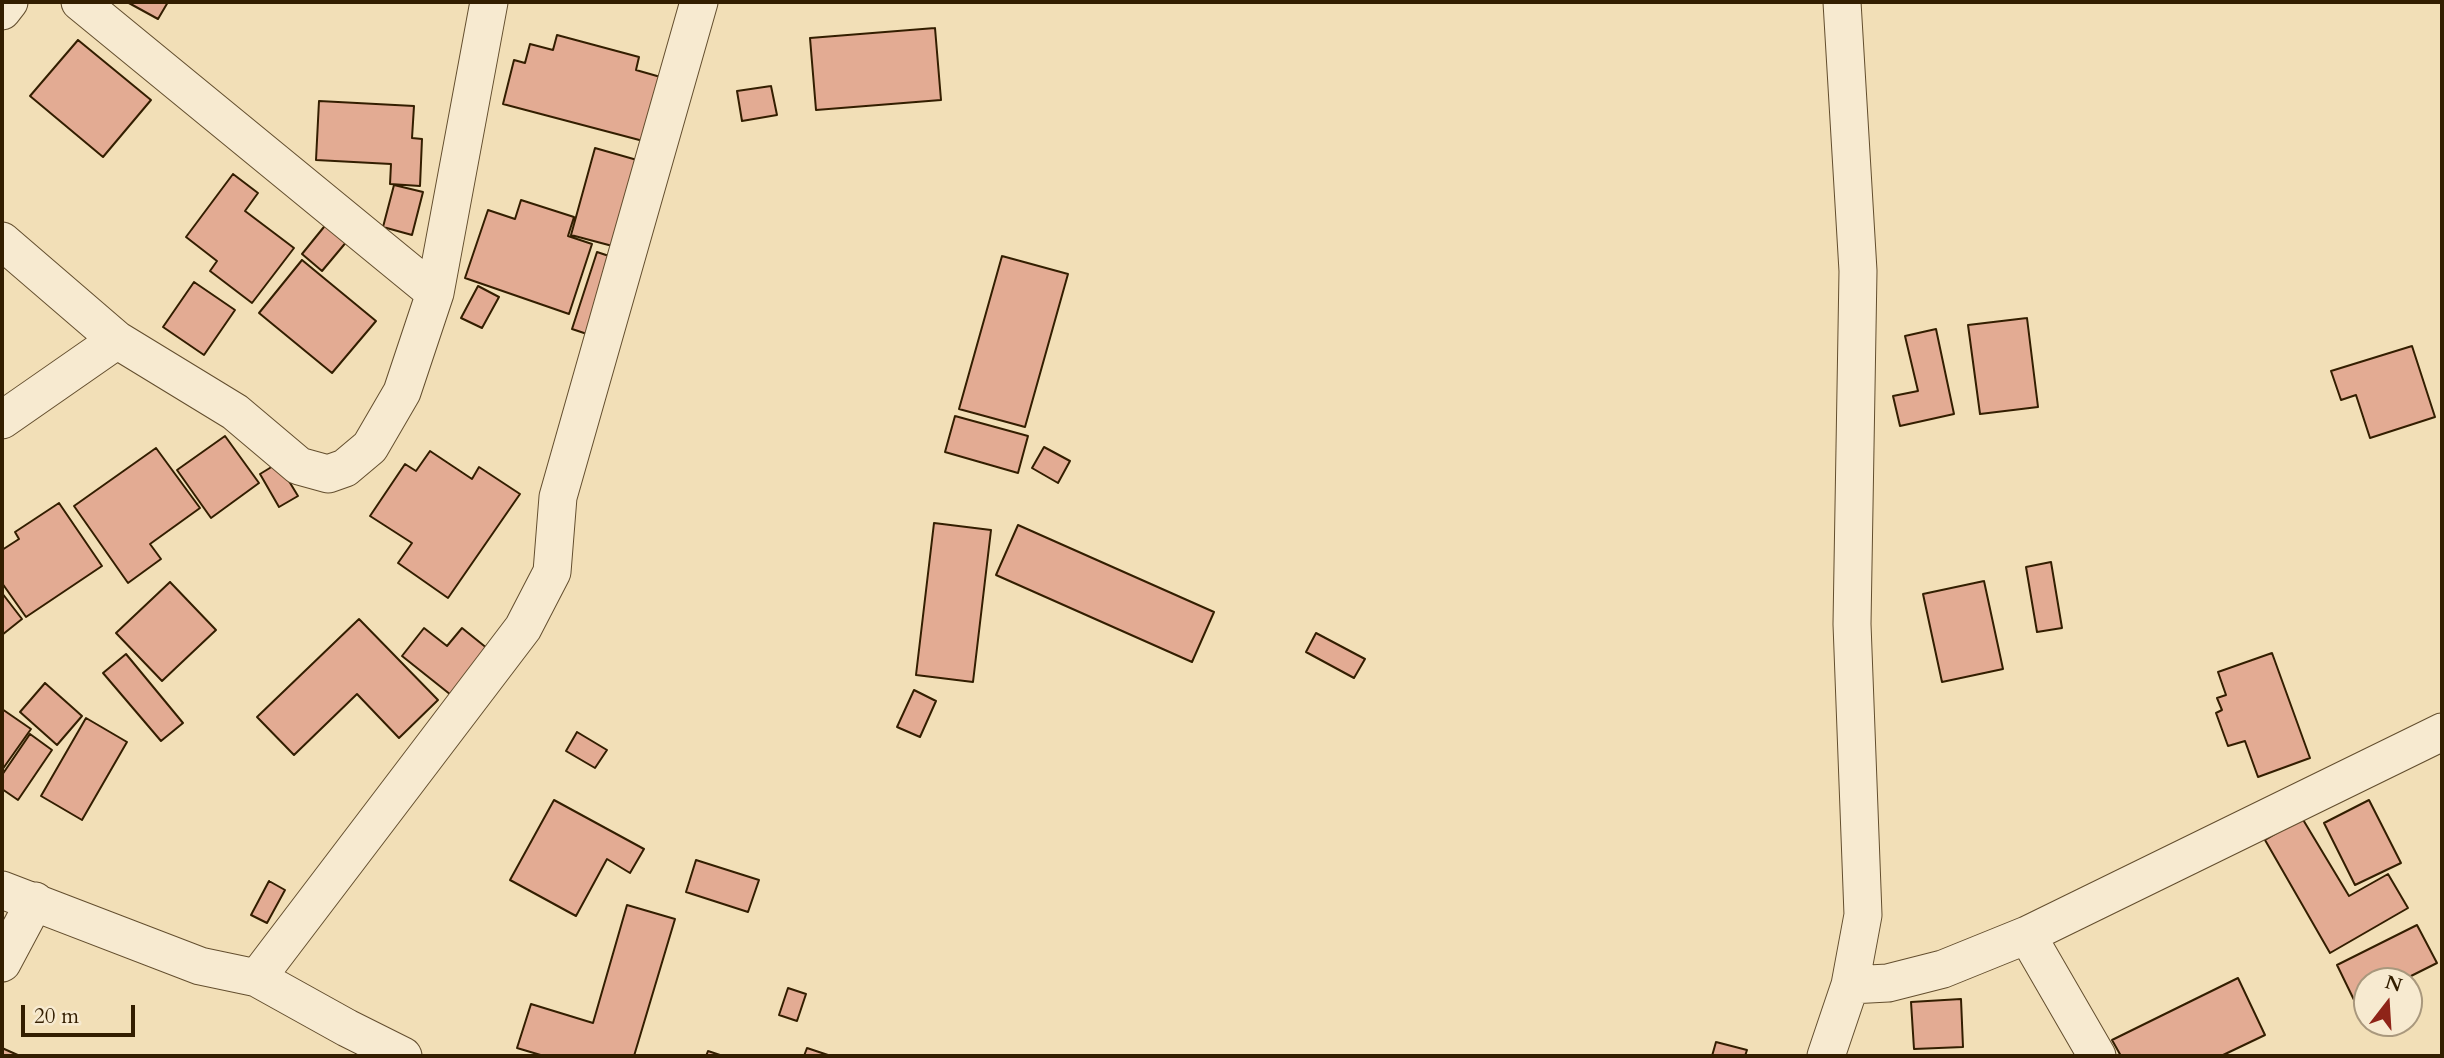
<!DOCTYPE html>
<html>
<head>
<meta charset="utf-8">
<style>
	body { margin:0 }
	#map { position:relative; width:2444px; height:1058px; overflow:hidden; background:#f2dfb7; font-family:Cardo,serif }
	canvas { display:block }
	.frame { position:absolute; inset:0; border:4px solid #331e00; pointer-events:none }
	.north { position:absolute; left:2353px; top:967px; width:70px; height:70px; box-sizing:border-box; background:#f7ead0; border:2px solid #a9987d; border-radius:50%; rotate:17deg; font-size:19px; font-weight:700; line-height:28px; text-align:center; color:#331e00 }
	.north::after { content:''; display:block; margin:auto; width:24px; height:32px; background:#8f2418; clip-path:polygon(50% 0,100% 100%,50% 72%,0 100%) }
	.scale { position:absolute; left:21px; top:1005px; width:114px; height:32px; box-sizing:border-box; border:4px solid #331e00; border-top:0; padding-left:9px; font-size:21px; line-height:24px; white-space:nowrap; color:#331e00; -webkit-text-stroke:5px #f7ead0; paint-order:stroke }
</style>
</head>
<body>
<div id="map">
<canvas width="2444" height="1058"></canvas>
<div class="frame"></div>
<div class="north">N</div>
<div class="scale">20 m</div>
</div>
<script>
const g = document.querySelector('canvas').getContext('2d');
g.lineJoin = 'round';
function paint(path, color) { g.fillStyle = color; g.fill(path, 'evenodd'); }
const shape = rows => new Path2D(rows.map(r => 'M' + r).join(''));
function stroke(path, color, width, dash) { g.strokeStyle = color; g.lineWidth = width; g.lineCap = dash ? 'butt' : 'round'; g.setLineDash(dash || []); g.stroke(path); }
const building = shape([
	[127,2,168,2,158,19,127,2],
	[935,28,941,100,816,110,810,38,935,28],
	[557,35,639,57,636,70,664,78,647,142,503,104,514,60,525,63,530,44,553,50,557,35],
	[78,40,151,100,103,157,30,96,78,40],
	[771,86,777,115,742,121,737,91,771,86],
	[319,101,414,106,412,138,422,139,420,186,390,184,391,164,316,160,319,101],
	[595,148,644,162,620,248,571,235,595,148],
	[233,174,258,193,245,211,294,248,252,303,210,271,217,261,186,237,233,174],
	[394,185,423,192,412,235,383,227,394,185],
	[521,200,574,217,568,236,592,244,569,314,465,278,488,210,515,219,521,200],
	[332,217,353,234,322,271,302,254,332,217],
	[597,252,621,260,596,337,572,329,597,252],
	[1002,256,1068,274,1025,427,959,409,1002,256],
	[302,260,376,321,332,373,259,313,302,260],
	[194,282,235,310,204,355,163,327,194,282],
	[478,286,499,297,482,328,461,318,478,286],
	[2027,318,2038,407,1980,414,1968,325,2027,318],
	[1936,329,1954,414,1900,426,1893,396,1918,391,1905,336,1936,329],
	[2412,346,2435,417,2370,438,2356,395,2341,400,2331,371,2412,346],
	[955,416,1028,436,1018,473,945,452,955,416],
	[225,436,259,483,211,518,177,470,225,436],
	[1044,447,1070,461,1058,483,1032,468,1044,447],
	[156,448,200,508,150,544,161,559,128,583,74,506,156,448],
	[430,451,472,479,479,467,520,494,448,598,398,563,412,543,370,516,405,464,416,471,430,451],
	[278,463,298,496,279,507,260,474,278,463],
	[59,503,102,566,26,617,2,583,2,550,19,539,15,532,59,503],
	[934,523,991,530,973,682,916,675,934,523],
	[1018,525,1214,612,1192,662,996,575,1018,525],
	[2051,562,2062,628,2037,632,2026,567,2051,562],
	[1984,581,2003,669,1942,682,1923,594,1984,581],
	[170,582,216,630,162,681,116,633,170,582],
	[2,593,22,619,2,635,2,593],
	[359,619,438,700,399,738,357,694,294,755,257,717,359,619],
	[424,628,447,646,462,628,488,649,451,695,402,656,424,628],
	[1316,633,1365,659,1354,678,1306,652,1316,633],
	[2272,653,2310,758,2258,777,2245,741,2228,746,2216,713,2222,710,2217,698,2226,695,2218,672,2272,653],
	[126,654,183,723,161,741,103,673,126,654],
	[45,683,82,716,57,745,20,712,45,683],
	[914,690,936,701,920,737,897,727,914,690],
	[2,709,31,729,2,770,2,709],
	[86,718,127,742,82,820,41,796,86,718],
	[577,732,607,750,595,768,566,751,577,732],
	[30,734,52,750,18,800,2,789,2,775,30,734],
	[554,800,644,849,630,873,607,859,576,916,510,880,554,800],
	[2369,800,2401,863,2355,885,2324,823,2369,800],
	[2302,818,2349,896,2388,874,2408,908,2330,953,2265,840,2302,818],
	[696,860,759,880,748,912,686,892,696,860],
	[269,881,285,890,267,923,251,915,269,881],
	[627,905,675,919,634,1056,544,1056,517,1048,531,1004,593,1023,627,905],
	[2417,925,2437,963,2401,981,2367,981,2367,998,2356,1004,2337,965,2417,925],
	[2238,978,2265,1035,2221,1056,2121,1056,2112,1040,2238,978],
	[788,988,806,994,797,1021,779,1015,788,988],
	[1961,999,1963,1047,1914,1049,1911,1002,1961,999],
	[1716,1042,1747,1050,1745,1056,1712,1056,1716,1042],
	[2,1048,20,1056,2,1056,2,1048],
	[807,1048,831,1056,804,1056,807,1048],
	[708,1051,723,1056,706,1056,708,1051]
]);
paint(building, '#e3ab93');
stroke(building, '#331e00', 2);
const minor = shape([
	[80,2,435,293],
	[2,11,9,2],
	[2,241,117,340,235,412,299,466,328,474,345,468,370,447,402,392,435,293,489,2],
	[2,420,117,340],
	[2,890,200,966,257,978,347,1028,403,1056],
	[2027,935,2097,1056],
	[2,963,35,901],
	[257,978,523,628,552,572,558,497,699,2],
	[1850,985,1888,983,1943,969,2027,935,2442,732],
	[1826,1056,1850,985,1863,915,1852,624,1858,271,1842,2]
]);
stroke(minor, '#634e2e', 39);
stroke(minor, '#f7ead0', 37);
</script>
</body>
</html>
